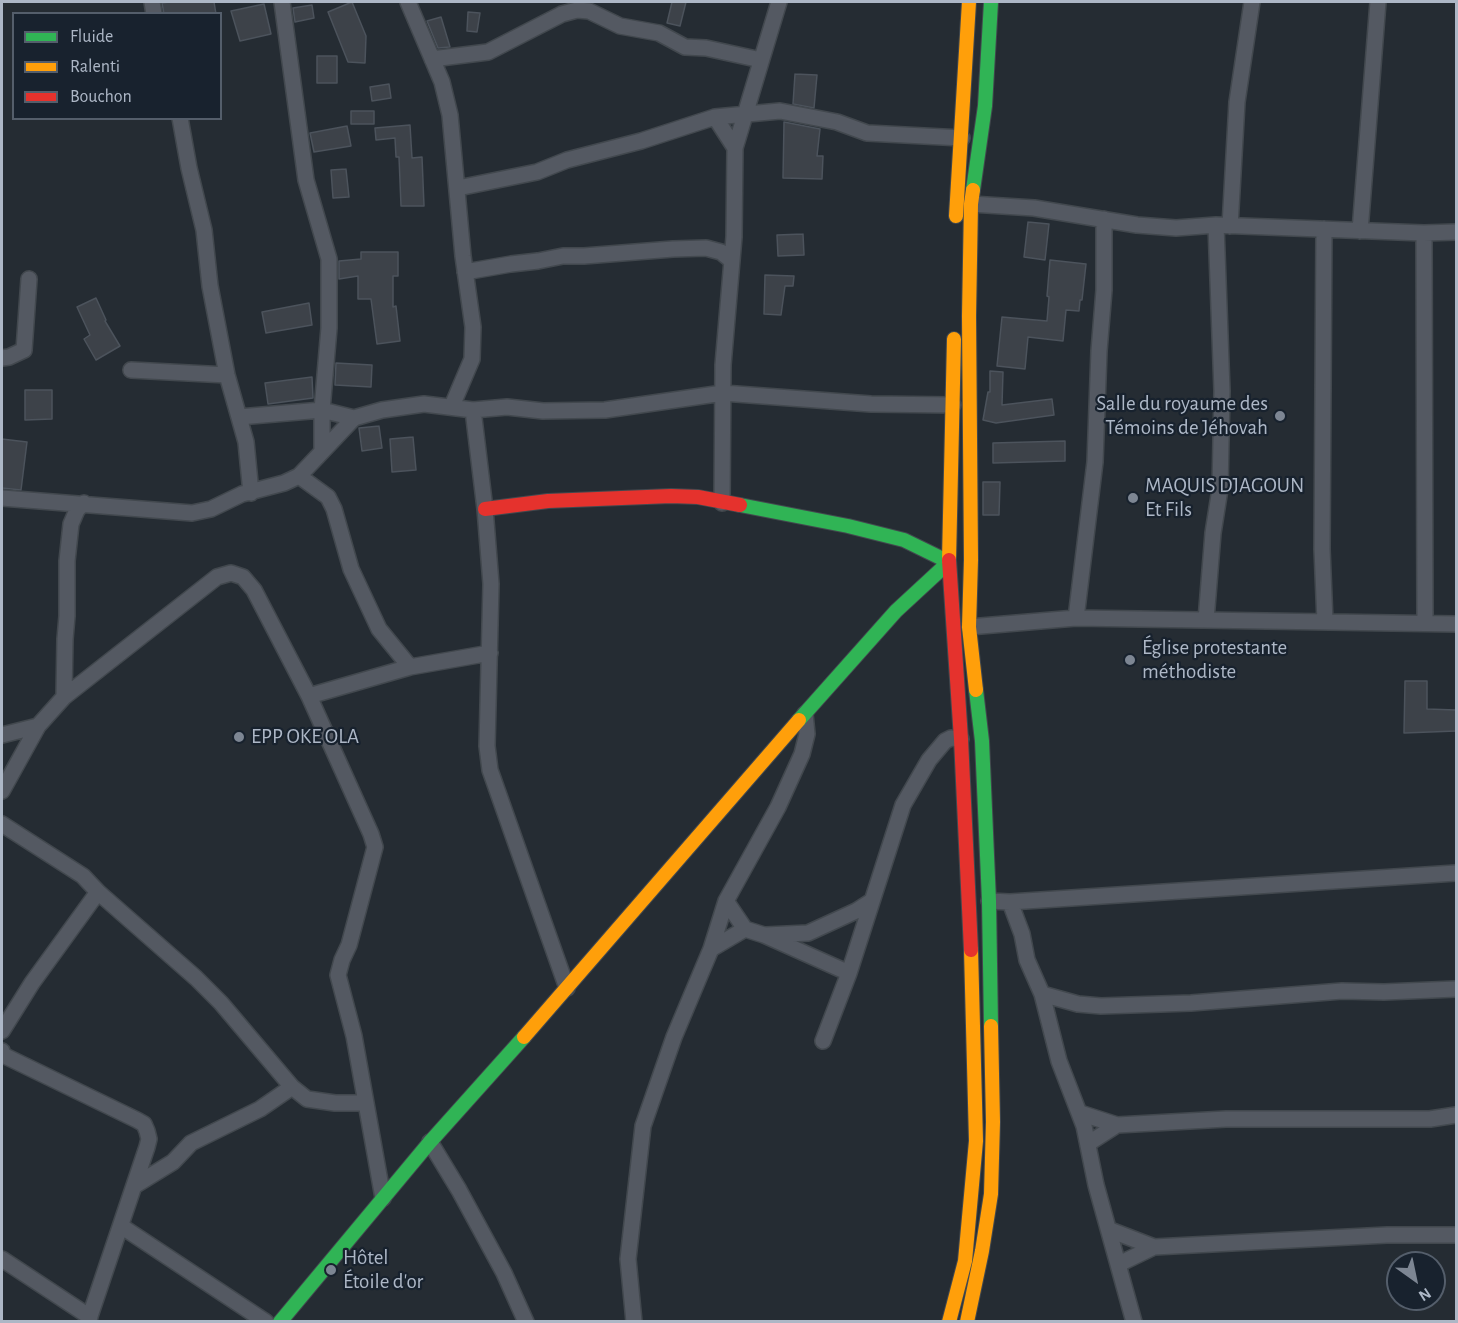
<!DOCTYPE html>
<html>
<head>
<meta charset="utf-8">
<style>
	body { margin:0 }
	#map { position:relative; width:1458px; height:1323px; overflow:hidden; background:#252c33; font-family:"Alegreya Sans",sans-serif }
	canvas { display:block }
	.frame { position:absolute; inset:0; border:3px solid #adb7c6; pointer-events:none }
	.legend { position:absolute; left:12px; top:12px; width:210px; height:108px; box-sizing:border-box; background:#18222e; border:2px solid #545e6b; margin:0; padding:8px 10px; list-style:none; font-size:18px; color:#adb7c6 }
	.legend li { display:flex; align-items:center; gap:12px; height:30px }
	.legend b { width:30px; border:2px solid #545e6b }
	.north { position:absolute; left:1386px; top:1251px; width:60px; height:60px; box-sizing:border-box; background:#18222e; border:2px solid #545e6b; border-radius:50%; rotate:147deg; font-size:16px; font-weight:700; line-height:24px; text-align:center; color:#adb7c6 }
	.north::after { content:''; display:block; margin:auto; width:21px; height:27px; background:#7d8693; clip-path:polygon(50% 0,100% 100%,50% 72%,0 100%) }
</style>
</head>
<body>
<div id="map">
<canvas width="1458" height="1323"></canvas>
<div class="frame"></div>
<ul class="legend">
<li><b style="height:8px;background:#30b455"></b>Fluide</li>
<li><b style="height:8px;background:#ff9f0a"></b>Ralenti</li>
<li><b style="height:8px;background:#e5322d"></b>Bouchon</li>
</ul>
<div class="north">N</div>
</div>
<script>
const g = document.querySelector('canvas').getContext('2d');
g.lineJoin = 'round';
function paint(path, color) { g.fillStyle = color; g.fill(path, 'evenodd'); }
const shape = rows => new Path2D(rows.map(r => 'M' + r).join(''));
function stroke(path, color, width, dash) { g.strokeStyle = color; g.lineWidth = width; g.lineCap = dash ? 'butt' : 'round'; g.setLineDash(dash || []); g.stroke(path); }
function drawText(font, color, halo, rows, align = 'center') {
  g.font = font + ' "Alegreya Sans",sans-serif'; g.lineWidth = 4.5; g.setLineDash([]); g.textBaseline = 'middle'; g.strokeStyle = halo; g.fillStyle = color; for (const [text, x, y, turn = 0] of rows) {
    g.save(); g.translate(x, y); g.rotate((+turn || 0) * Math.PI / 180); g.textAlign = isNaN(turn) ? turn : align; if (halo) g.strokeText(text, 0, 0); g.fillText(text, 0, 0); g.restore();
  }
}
const building = shape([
	[170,2,214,2,216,14,164,14,162,3,170,2],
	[352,2,366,36,365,63,348,62,328,12,352,2],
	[672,2,686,2,680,26,667,23,672,2],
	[264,4,271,34,240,41,231,11,264,4],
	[312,5,314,18,295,22,293,8,312,5],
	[468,12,480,13,477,32,467,31,468,12],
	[441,17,450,47,438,48,427,21,441,17],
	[317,56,337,56,337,83,317,83,317,56],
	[795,74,817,75,814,108,793,104,795,74],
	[389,84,391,98,372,101,370,87,389,84],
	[351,111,374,111,374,124,351,124,351,111],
	[784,122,820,129,817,156,823,156,822,179,783,178,784,122],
	[410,125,412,158,422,157,424,206,401,206,399,157,396,157,395,138,376,140,375,128,410,125],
	[347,126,351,146,314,152,310,133,347,126],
	[346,169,349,197,333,198,331,170,346,169],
	[1028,222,1049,224,1045,260,1024,257,1028,222],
	[803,234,804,255,778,256,777,235,803,234],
	[361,252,398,252,398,276,393,276,393,307,396,306,400,341,377,344,371,299,358,299,358,276,339,279,339,261,361,259,361,252],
	[1050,260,1086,264,1082,300,1080,300,1079,311,1066,310,1063,341,1028,337,1025,369,997,366,1002,317,1047,321,1049,297,1047,296,1050,260],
	[765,275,794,276,793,286,785,286,781,315,764,314,765,275],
	[96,298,106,320,105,321,120,346,96,360,84,339,90,335,77,307,96,298],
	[309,303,312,325,266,333,262,312,309,303],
	[336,363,372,365,371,387,335,385,336,363],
	[990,371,1003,372,1002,405,1052,399,1054,415,996,423,983,420,988,392,990,392,990,371],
	[312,377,313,398,268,404,265,383,312,377],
	[25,390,52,390,52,419,25,420,25,390],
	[379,426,382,448,362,451,359,428,379,426],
	[413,437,416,470,392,472,390,439,413,437],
	[2,439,27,442,21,490,2,488,2,439],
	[1065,441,1065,461,993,463,993,443,1065,441],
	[983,482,1000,482,999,515,983,515,983,482],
	[1405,681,1427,681,1427,709,1456,710,1456,731,1404,733,1405,681]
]);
paint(building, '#3d4249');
stroke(building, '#4c535c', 1.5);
const street = shape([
	[152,2,154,14],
	[282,2,306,180,329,259,329,328,322,410,354,418],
	[408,2,442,82,450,115,463,256,473,327,472,359,452,406],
	[432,59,488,52,562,14,577,10,589,11,620,26,659,33,685,47,706,48,761,60],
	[715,117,735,148],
	[180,118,189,168,204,230,210,286,227,375,246,442,251,493],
	[458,188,537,172,567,160,641,141,715,117,780,111,837,122,867,133,962,138],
	[971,204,1034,208,1137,225,1176,228,1216,225,1424,233,1456,232],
	[1230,226,1237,102,1252,2],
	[1324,229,1322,549,1325,622],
	[1360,231,1378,2],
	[1424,233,1425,623],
	[465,272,511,264,538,261,563,256,584,256,673,249,706,248,721,252,732,261],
	[2,358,9,357,24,350,29,279],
	[131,370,227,375],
	[473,410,485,509,491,584,487,746,490,770,567,988],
	[239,417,322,410,322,452],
	[299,476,328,497,334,509,351,569,379,629,410,667],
	[2,498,192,513,211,509,242,494,284,483,299,476,354,418,382,410,424,404,473,410,507,407,543,411,605,410,723,393,871,404,953,405],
	[722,503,723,365,734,237,735,148,779,2],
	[1076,618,1095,462,1099,351,1104,290,1104,219],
	[1206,620,1213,533,1220,489,1222,391,1216,225],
	[969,627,1076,618,1456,624],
	[309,696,410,667,490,653],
	[64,697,65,639,67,616,67,561,71,524,77,510,84,503],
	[2,735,38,726],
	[2,791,38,726,64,697,217,577,231,573,243,577,254,590,309,696,371,834,375,847,349,945,342,960,338,975,354,1036,383,1198],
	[2,824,83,876,98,892,32,983,2,1031],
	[98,892,196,978,221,1003,292,1087,307,1099,335,1103,365,1103],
	[726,901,745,929,764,935,849,973],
	[989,901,1010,902,1456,873],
	[1010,902,1022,934,1027,960,1042,994,1059,1061,1084,1126,1096,1185,1134,1322],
	[766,935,808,933,856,911,870,902],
	[711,949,745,929],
	[1042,994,1078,1004,1101,1006,1191,1003,1342,991,1384,992,1456,989],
	[823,1041,849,973,903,805,929,760,945,741,951,738,961,739],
	[2,1051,3,1055,137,1120,144,1124,147,1131,149,1139,147,1147,88,1322],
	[1080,1113,1117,1125,1226,1119,1430,1119,1456,1115],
	[430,1142,459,1190,504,1273,526,1322],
	[1089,1143,1117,1125],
	[134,1186,173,1162,191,1143,260,1109,292,1087],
	[121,1226,266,1322],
	[1110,1230,1154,1247],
	[2,1259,90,1317],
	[1119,1264,1154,1247,1387,1235,1456,1235],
	[634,1322,628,1259,643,1126,674,1037,711,949,726,901,778,807,802,754,807,734,805,714]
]);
const fast = shape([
	[973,190,985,106,991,2],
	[740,505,848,526,904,540,949,562,896,611,799,720],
	[976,690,982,741,989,901,991,1026],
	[280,1322,430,1142,524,1037]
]);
const slow = shape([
	[973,190,971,204,969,316,971,560,969,627,976,690],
	[956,216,969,2],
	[949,560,954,339],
	[524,1037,799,720],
	[949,1322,965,1261,976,1141,971,950],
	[967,1322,982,1251,991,1194,993,1122,991,1026]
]);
const jam = shape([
	[485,509,548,501,671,496,698,497,740,505],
	[949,560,961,739,971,950]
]);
stroke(street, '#42484e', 18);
stroke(fast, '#42484e', 16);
stroke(slow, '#42484e', 16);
stroke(jam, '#42484e', 16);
stroke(street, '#545962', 15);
stroke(fast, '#30b455', 14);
stroke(slow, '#ff9f0a', 14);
stroke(jam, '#e5322d', 14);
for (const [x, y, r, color] of [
	[1280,416,6,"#7d8693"],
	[1133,498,6,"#7d8693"],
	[1130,660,6,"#7d8693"],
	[239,737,6,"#7d8693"],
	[331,1270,6,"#7d8693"]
]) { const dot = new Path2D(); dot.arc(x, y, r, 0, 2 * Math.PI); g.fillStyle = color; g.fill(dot); stroke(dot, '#18222e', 2); }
drawText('21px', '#adb7c6', '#18222e', [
	["Salle du royaume des",1268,404,"right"],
	["Témoins de Jéhovah",1268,428,"right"],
	["MAQUIS DJAGOUN",1145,486],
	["Et Fils",1145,510],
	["Église protestante",1142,648],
	["méthodiste",1142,672],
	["EPP OKE OLA",251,737],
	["Hôtel",343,1258],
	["Étoile d'or",343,1282]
], 'left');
</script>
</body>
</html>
